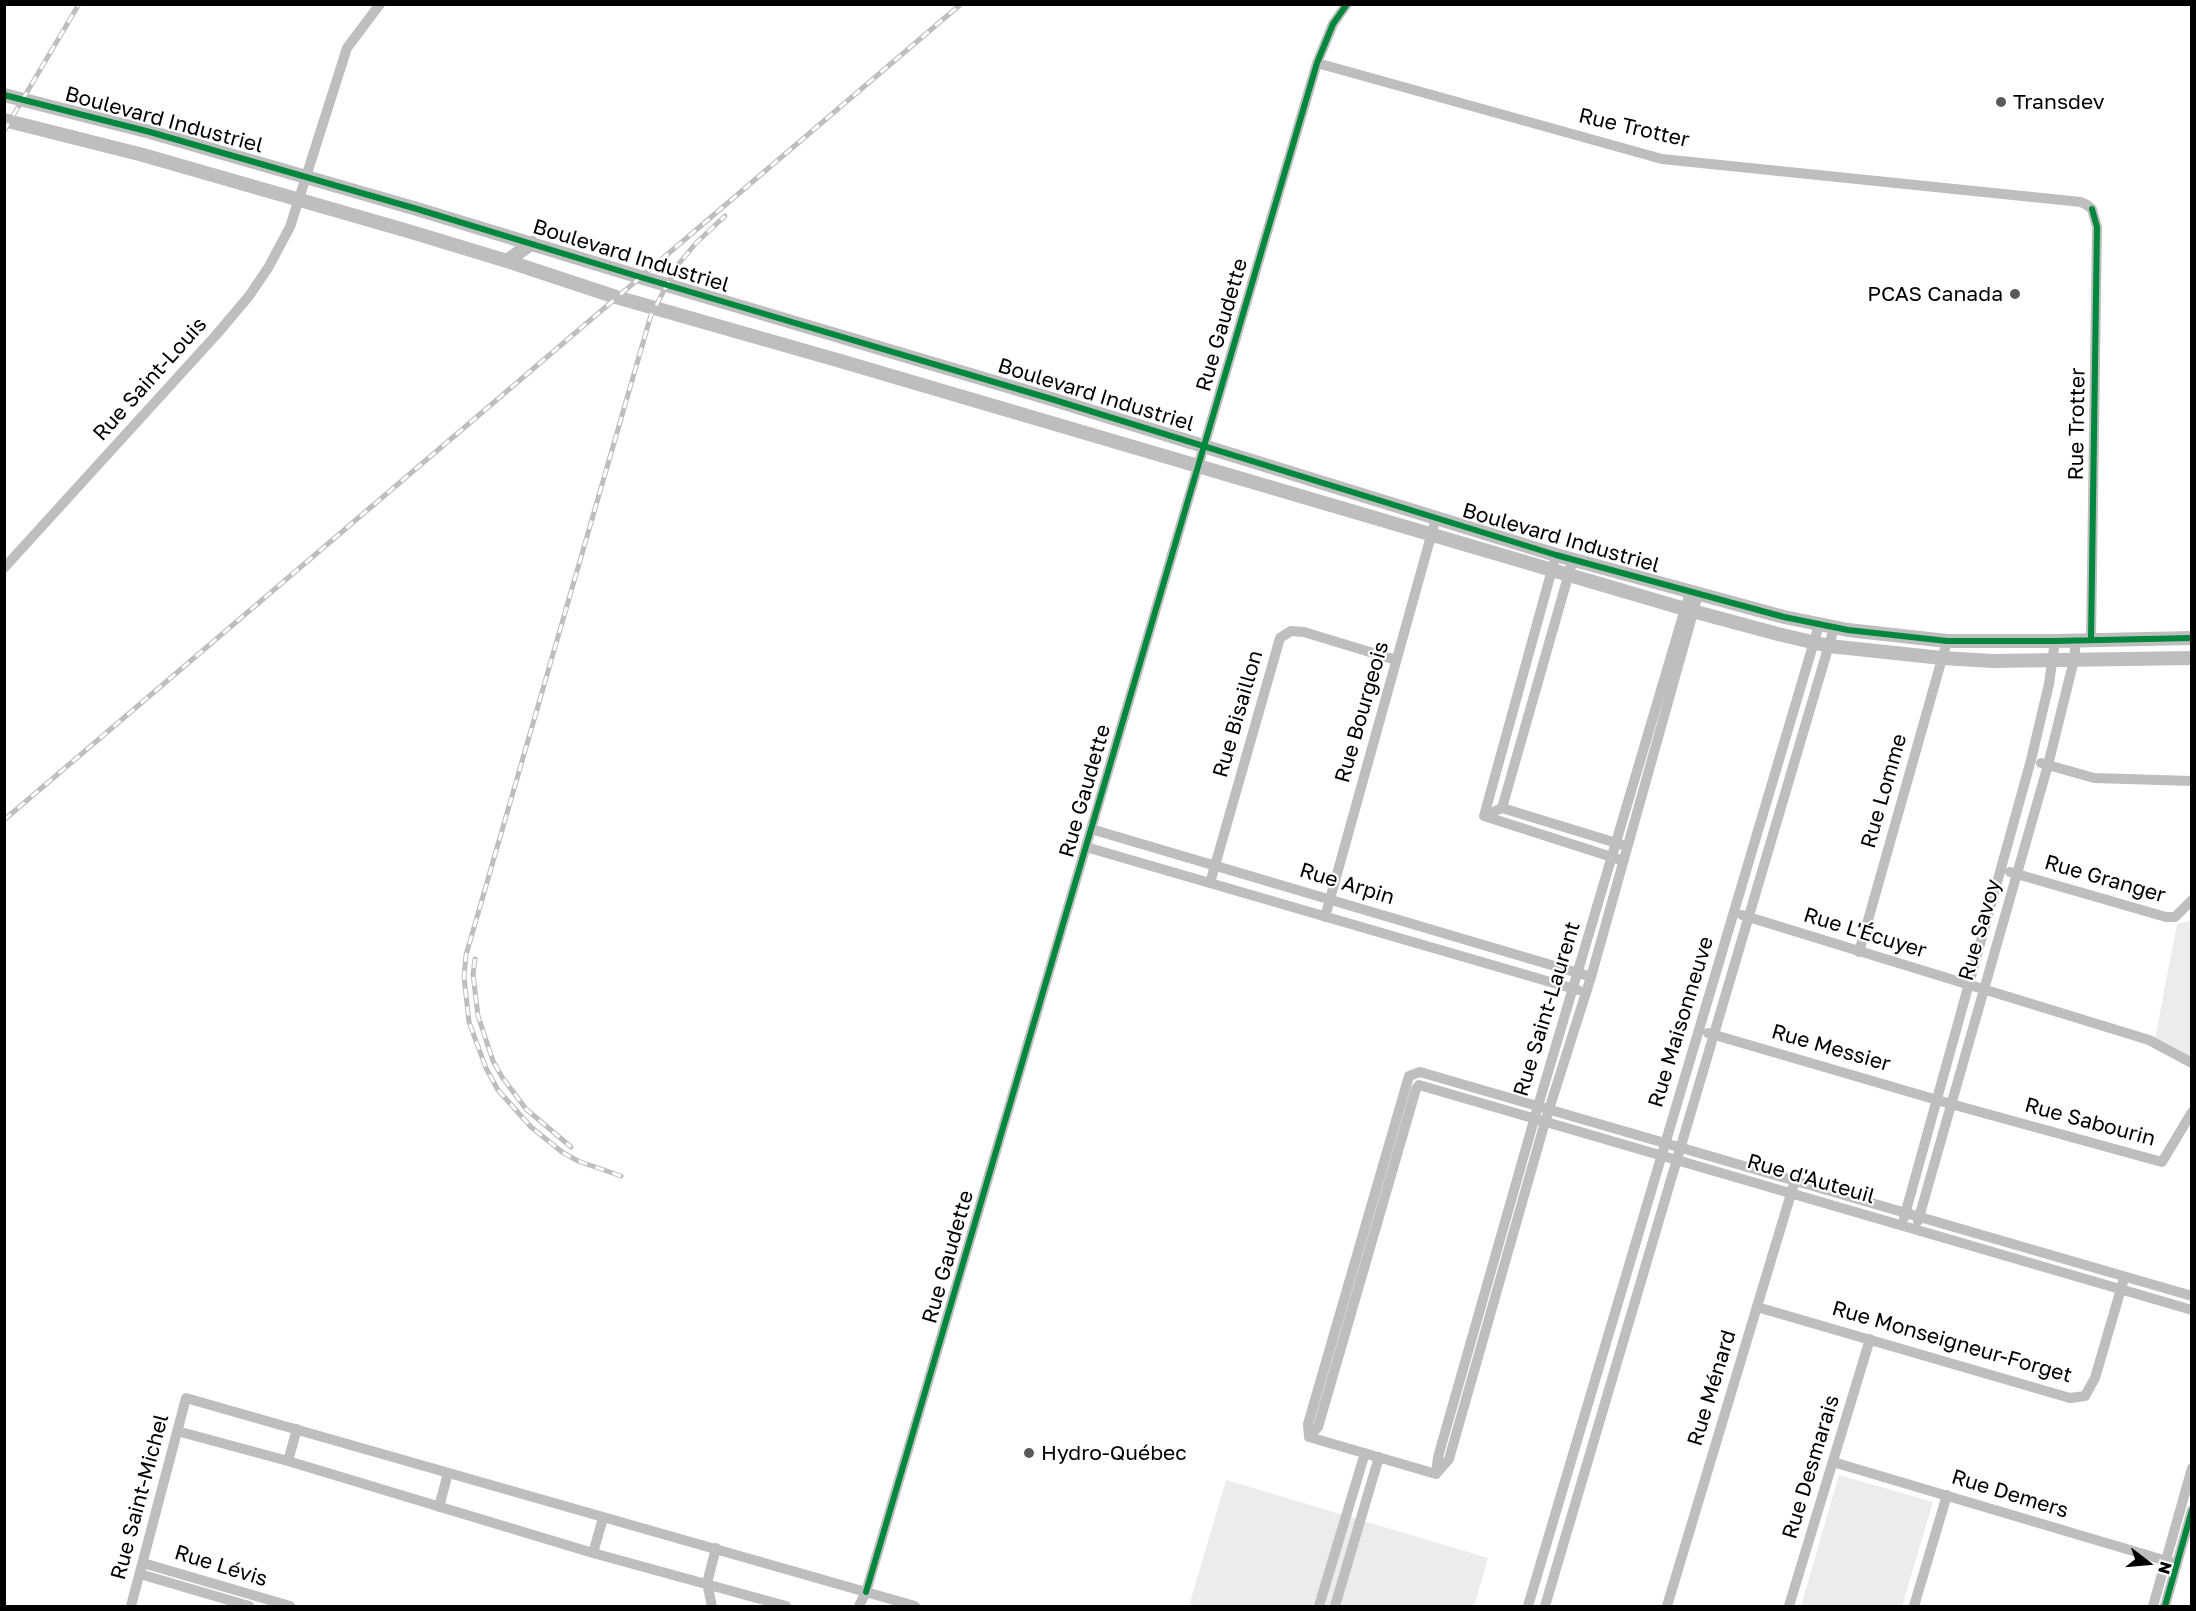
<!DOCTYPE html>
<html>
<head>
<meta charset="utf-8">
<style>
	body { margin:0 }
	#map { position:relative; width:2196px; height:1611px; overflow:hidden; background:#fff; font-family:"Golos Text",sans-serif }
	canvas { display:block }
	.frame { position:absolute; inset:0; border:6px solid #000; pointer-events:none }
	.north { position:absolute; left:2118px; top:1533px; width:60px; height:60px; -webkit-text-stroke:4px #fff; paint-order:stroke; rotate:106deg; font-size:16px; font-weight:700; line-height:24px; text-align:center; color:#000 }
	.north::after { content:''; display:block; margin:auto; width:21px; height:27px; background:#000; clip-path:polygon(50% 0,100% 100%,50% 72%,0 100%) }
</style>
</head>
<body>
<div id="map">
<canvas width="2196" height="1611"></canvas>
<div class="frame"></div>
<div class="north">N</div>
</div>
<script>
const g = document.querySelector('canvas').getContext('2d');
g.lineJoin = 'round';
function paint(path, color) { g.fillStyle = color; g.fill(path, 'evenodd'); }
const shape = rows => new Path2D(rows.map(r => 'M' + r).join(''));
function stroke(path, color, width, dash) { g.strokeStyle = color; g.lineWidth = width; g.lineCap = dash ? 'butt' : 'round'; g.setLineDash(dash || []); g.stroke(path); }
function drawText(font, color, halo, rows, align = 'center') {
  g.font = font + ' "Golos Text",sans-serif'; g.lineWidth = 4.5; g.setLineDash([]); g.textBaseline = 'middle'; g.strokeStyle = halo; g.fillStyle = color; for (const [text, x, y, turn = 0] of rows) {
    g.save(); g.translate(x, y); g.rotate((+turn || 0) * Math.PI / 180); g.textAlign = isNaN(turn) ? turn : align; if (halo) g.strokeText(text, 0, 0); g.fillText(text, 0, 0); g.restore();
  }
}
paint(shape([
	[2190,921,2192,922,2191,1058,2155,1039,2177,924],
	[1839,1475,1933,1502,1902,1606,1801,1606],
	[1226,1480,1488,1558,1474,1606,1189,1606]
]), '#ececec');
stroke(shape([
	[1317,63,1662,159,2081,202,2087,205,2092,209,2097,227,2091,640],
	[4,568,217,334,249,296,268,268,290,227,347,48,380,4],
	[2041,763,2094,778,2192,781],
	[1502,808,1573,559],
	[1484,816,1556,555],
	[1484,816,1502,808,1623,845],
	[1484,816,1618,859],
	[1091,829,1585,975],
	[1086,847,1578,990],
	[2010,872,2166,917,2175,917,2192,900],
	[1210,883,1280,638,1291,631,1304,632,1396,660],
	[1742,915,2149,1040,2192,1063],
	[1325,917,1436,518],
	[1859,952,1947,641],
	[1708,1033,1951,1104,2162,1162,2192,1112],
	[1419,1085,2192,1310],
	[1904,1218,2031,760,2049,684,2055,641],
	[1918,1221,2048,765,2074,660,2076,640],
	[1757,1307,2070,1398,2085,1396,2095,1378,2123,1282],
	[177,1431,288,1461,593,1553,786,1606],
	[1309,1437,1318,1427,1416,1089,1419,1085],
	[288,1461,297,1429],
	[1833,1462,2177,1564],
	[1436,1474,1309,1437,1308,1424,1409,1076,1420,1072,2192,1296],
	[1436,1474,1449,1459,1545,1122,1591,977,1698,595],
	[1436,1474,1438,1457,1538,1106,1690,592],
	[439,1507,448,1473],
	[593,1553,603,1518],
	[143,1563,290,1606],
	[140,1574,249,1606],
	[131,1606,186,1398,915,1606],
	[712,1606,707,1583,716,1548],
	[859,1606,866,1592,1317,63,1333,24,1347,4],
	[1319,1606,1365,1453],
	[1335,1606,1379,1457],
	[1528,1606,1819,625],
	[1545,1606,1834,628],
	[1667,1606,1793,1187],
	[1789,1606,1870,1339],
	[1914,1606,1947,1495],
	[2153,1606,2192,1468],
	[2165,1606,2192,1510]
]), '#bebebe', 10);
stroke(shape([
	[4,95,150,132,417,209,640,277,1048,398,1556,555,1784,617,1848,630,1947,641,2055,641,2192,638],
	[4,120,143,155,408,231,507,261,616,297,837,360,1685,609,1778,634,1829,646,1942,658,1993,661,2192,658],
	[507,261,532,243]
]), '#bebebe', 14);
const rail = shape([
	[4,131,79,4],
	[4,820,961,4],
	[475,959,473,974,478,1016,493,1061,502,1077,526,1109,571,1147],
	[621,1176,578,1161,562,1152,531,1127,498,1090,486,1068,469,1022,464,977,466,955,651,315,677,266,696,243,725,216]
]);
stroke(rail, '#bebebe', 5);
stroke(rail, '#fff', 3, [9]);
stroke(shape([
	[4,95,150,132,417,209,640,277,1048,398,1556,555,1784,617,1848,630,1947,641,2055,641,2192,638],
	[2091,640,2097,227,2092,209],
	[866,1592,1317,63,1333,24,1347,4],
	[2165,1606,2192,1510]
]), '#00873e', 6);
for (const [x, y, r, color] of [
	[2001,102,6,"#595959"],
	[2015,294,6,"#595959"],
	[1029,1453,6,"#595959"]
]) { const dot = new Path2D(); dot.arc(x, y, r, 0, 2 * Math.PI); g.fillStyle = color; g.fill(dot); stroke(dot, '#fff', 2); }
drawText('21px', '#000', '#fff', [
	["Transdev",2013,102],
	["PCAS Canada",2003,294,"right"],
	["Hydro-Québec",1041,1453]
], 'left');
drawText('21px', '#000', '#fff', [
	["Boulevard Industriel",164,120,15],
	["Rue Trotter",1634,128,13],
	["Boulevard Industriel",631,256,17],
	["Rue Gaudette",1222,325,-74],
	["Rue Saint-Louis",150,379,-48],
	["Boulevard Industriel",1096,395,17],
	["Rue Trotter",2077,424,-89],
	["Boulevard Industriel",1561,538,16],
	["Rue Bourgeois",1362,712,-74],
	["Rue Bisaillon",1238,714,-74],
	["Rue Gaudette",1085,791,-74],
	["Rue Lomme",1884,791,-74],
	["Rue Granger",2105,879,16],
	["Rue Arpin",1347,884,17],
	["Rue Savoy",1980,930,-74],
	["Rue L'Écuyer",1865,933,17],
	["Rue Saint-Laurent",1547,1009,-73],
	["Rue Maisonneuve",1681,1022,-73],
	["Rue Messier",1831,1048,16],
	["Rue Sabourin",2090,1122,15],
	["Rue d'Auteuil",1811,1179,16],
	["Rue Gaudette",948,1257,-74],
	["Rue Monseigneur-Forget",1952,1342,16],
	["Rue Ménard",1712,1388,-73],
	["Rue Desmarais",1811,1467,-73],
	["Rue Demers",2010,1494,17],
	["Rue Saint-Michel",140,1497,-75],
	["Rue Lévis",221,1566,17]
]);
</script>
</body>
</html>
